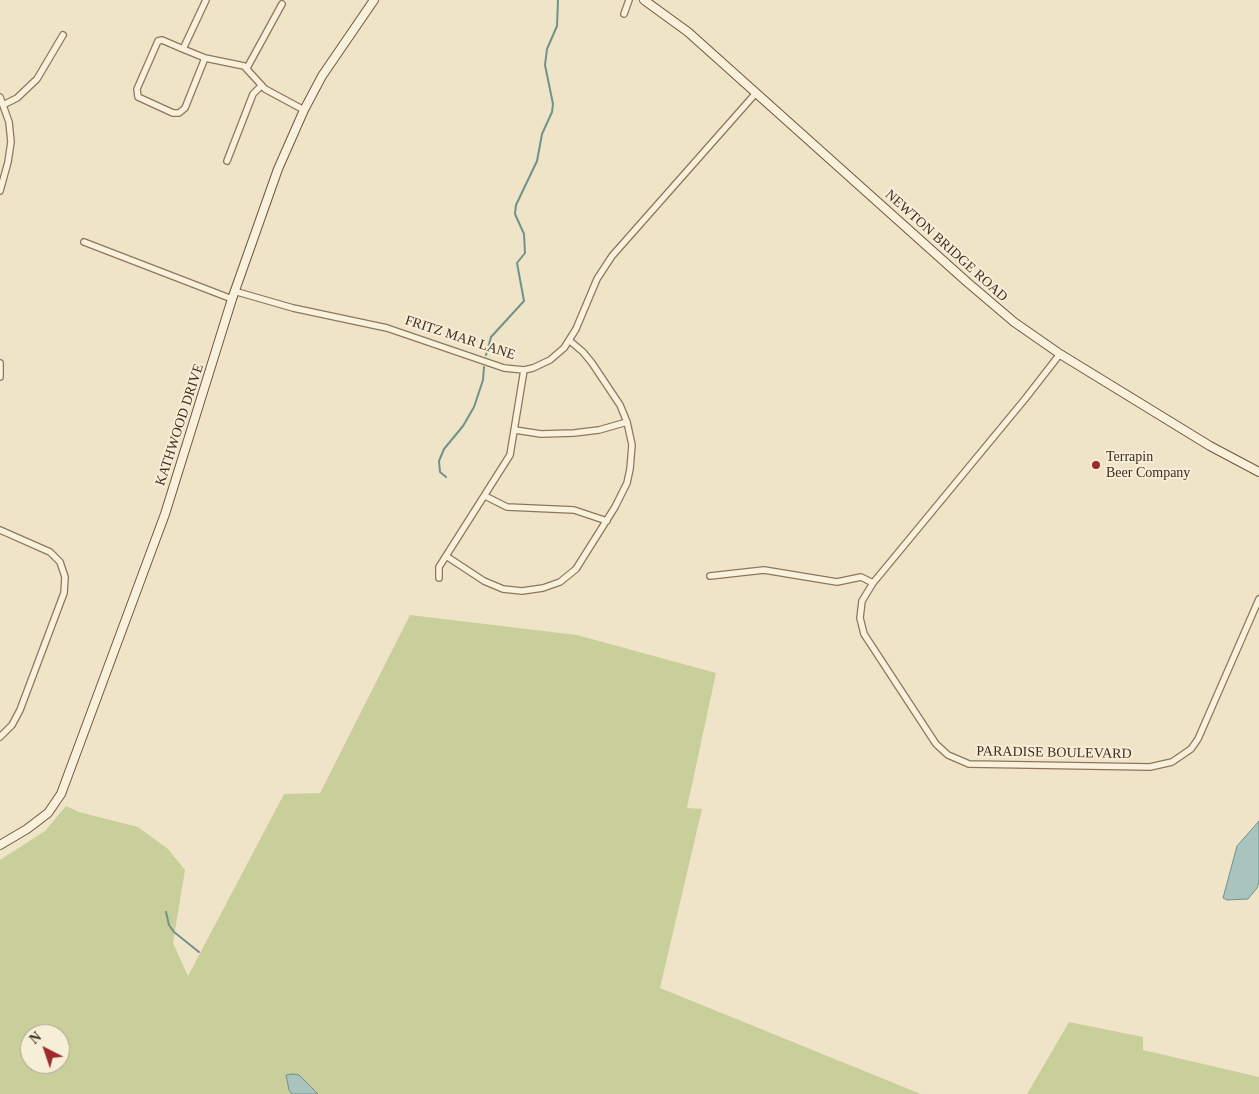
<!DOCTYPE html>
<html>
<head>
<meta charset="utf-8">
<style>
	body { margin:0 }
	#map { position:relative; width:1259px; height:1094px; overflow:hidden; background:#f0e4c8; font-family:Georgia,serif }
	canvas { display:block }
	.north { position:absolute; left:20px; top:1024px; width:50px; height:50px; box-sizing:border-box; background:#f7eed8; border:1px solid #ada18e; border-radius:50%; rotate:319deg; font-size:14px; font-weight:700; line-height:20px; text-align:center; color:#3d2e20 }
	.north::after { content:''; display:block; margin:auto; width:18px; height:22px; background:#9e2a2b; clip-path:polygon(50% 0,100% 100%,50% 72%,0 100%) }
</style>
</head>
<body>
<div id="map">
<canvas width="1259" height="1094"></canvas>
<div class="north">N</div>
</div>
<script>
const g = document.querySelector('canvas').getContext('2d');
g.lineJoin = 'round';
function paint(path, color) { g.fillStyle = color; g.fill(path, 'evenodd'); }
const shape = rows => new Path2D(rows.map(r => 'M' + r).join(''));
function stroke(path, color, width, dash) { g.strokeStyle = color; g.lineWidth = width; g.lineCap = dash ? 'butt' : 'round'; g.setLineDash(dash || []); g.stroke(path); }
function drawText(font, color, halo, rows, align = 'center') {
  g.font = font + ' Georgia,serif'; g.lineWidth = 4; g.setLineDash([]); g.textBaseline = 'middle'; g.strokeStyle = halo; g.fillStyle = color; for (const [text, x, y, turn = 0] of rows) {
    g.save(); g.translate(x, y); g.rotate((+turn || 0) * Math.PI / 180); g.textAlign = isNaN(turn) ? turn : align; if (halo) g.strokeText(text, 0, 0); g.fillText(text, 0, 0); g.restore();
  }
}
paint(shape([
	[410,615,577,635,716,673,687,808,702,809,660,988,921,1094,0,1094,0,860,45,831,66,806,79,812,138,827,168,849,185,870,173,943,188,976,284,794,320,793],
	[30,1034,60,1034,60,1064,30,1064],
	[1069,1022,1143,1037,1143,1050,1259,1077,1259,1094,1027,1094]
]), '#c9cf9b');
const water = shape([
	[1259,821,1259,882,1257,888,1248,899,1227,900,1223,898,1237,846,1259,821],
	[293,1074,299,1075,318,1094,292,1094,289,1090,286,1075,293,1074]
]);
paint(water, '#a9c4bc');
stroke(water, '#6f938a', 1);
stroke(shape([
	[486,355,491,337,524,301,517,263,525,253,524,234,515,214,516,205,537,161,542,134,552,112,553,104,545,65,547,49,557,26,558,0],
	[446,477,440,472,439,461,444,449,463,426,474,407,483,380,484,367],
	[166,912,169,925,174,932,199,952]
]), '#6f938a', 2);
const street = shape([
	[206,0,183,49,205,58,244,66,265,89,304,110],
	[624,14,629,0],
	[183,49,162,40,158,41,137,89,138,97,173,113,179,113,185,108,205,58],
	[247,68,282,4],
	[0,97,9,122,11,142,8,162,0,191],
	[3,105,17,98,37,79,63,35],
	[227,161,253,94,261,86],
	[84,242,232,299],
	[234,291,293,308,387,328,504,368,524,370,533,368,550,360,564,348,576,329,597,279,612,256,756,93],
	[1060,354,1025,399,873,583,862,601,860,618,864,634,936,744,948,755,969,764,1150,767,1172,762,1191,749,1198,739,1259,599],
	[0,363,0,377],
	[515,430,541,434,574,433,599,430,627,422],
	[485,496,507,507,574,510,607,521],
	[0,530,50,552,60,562,65,577,64,593,20,710,12,725,0,737],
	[446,556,484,581,503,589,522,591,543,588,560,582,576,569,615,507,627,483,630,469,632,445,627,422,620,405,592,363,583,352,570,341],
	[710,576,764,570,837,582,861,577,873,583],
	[439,578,439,567,510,455,524,370]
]);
const secondary = shape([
	[644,0,688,32,967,282,1014,322,1060,354,1210,446,1259,472],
	[0,845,27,829,48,813,61,794,165,514,232,299,278,169,304,110,322,76,374,0]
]);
stroke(street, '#8d765c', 8);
stroke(secondary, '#6f573f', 10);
stroke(street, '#faf1dc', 5.5);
stroke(secondary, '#faf1dc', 8);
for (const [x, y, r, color] of [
	[1096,465,5,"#9e2a2b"]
]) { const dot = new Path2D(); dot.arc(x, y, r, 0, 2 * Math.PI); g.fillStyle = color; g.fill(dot); stroke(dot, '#f7eed8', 2); }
drawText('14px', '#3d2e20', '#f7eed8', [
	["NEWTON BRIDGE ROAD",946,246,42],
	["FRITZ MAR LANE",460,338,18],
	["KATHWOOD DRIVE",180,425,-72],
	["PARADISE BOULEVARD",1054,753,1]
]);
drawText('14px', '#3d2e20', '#f7eed8', [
	["Terrapin",1106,457],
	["Beer Company",1106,473]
], 'left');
</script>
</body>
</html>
